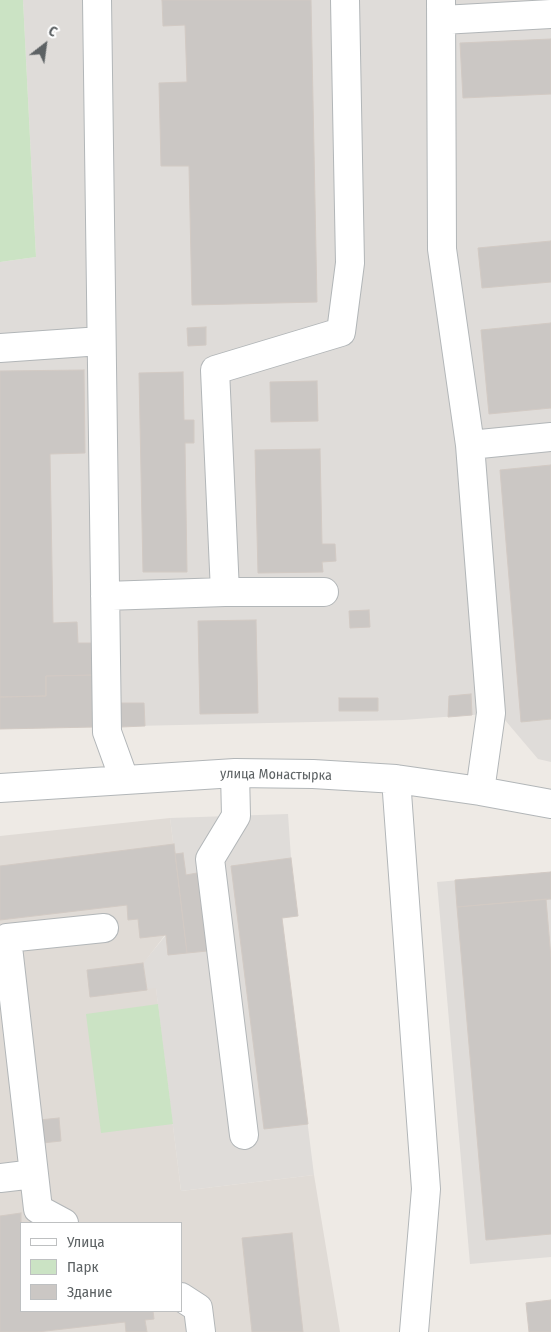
<!DOCTYPE html>
<html>
<head>
<meta charset="utf-8">
<style>
	body { margin:0 }
	#map { position:relative; width:551px; height:1332px; overflow:hidden; background:#eeeae5; font-family:"Fira Sans Condensed",sans-serif }
	canvas { display:block }
	.legend { position:absolute; left:20px; top:1222px; width:162px; height:90px; box-sizing:border-box; background:#fff; border:1px solid #bec0c1; margin:0; padding:6px 9px; list-style:none; font-size:15px; color:#5d6264 }
	.legend li { display:flex; align-items:center; gap:10px; height:25px }
	.legend b { width:25px; border:1px solid #bec0c1 }
	.north { position:absolute; left:20px; top:20px; width:50px; height:50px; -webkit-text-stroke:4px #fff; paint-order:stroke; rotate:30deg; font-size:14px; font-weight:700; line-height:20px; text-align:center; color:#5d6264 }
	.north::after { content:''; display:block; margin:auto; width:18px; height:22px; background:#5d6264; clip-path:polygon(50% 0,100% 100%,50% 72%,0 100%) }
</style>
</head>
<body>
<div id="map">
<canvas width="551" height="1332"></canvas>
<ul class="legend">
<li><b style="height:6px;background:#fff"></b>Улица</li>
<li><b style="height:14px;background:#cbe3c4"></b>Парк</li>
<li><b style="height:14px;background:#cbc7c4"></b>Здание</li>
</ul>
<div class="north">С</div>
</div>
<script>
const g = document.querySelector('canvas').getContext('2d');
g.lineJoin = 'round';
function paint(path, color) { g.fillStyle = color; g.fill(path, 'evenodd'); }
const shape = rows => new Path2D(rows.map(r => 'M' + r).join(''));
function stroke(path, color, width, dash) { g.strokeStyle = color; g.lineWidth = width; g.lineCap = dash ? 'butt' : 'round'; g.setLineDash(dash || []); g.stroke(path); }
function drawText(font, color, halo, rows, align = 'center') {
  g.font = font + ' "Fira Sans Condensed",sans-serif'; g.lineWidth = 4; g.setLineDash([]); g.textBaseline = 'middle'; g.strokeStyle = halo; g.fillStyle = color; for (const [text, x, y, turn = 0] of rows) {
    g.save(); g.translate(x, y); g.rotate((+turn || 0) * Math.PI / 180); g.textAlign = isNaN(turn) ? turn : align; if (halo) g.strokeText(text, 0, 0); g.fillText(text, 0, 0); g.restore();
  }
}
paint(shape([
	[23,0,551,0,551,762,538,759,499,713,403,720,0,729,0,262,36,257],
	[288,814,291,858,282,918,314,1175,181,1191,156,989,147,990,143,963,166,935,187,953,170,818],
	[551,872,551,1257,470,1264,437,882]
]), '#dfdcd9');
paint(shape([
	[170,818,187,953,168,955,165,935,143,964,147,989,156,988,181,1191,314,1175,340,1332,0,1332,0,836],
	[21,1223,181,1223,181,1311,21,1311]
]), '#e0dbd6');
paint(shape([
	[0,0,23,0,36,257,0,262],
	[158,1004,173,1124,101,1133,86,1014]
]), '#cbe3c4');
const building = shape([
	[162,0,311,0,317,302,192,305,189,166,161,166,159,83,187,82,185,25,163,26,162,0],
	[551,39,551,94,463,98,460,43,551,39],
	[551,241,551,282,482,288,478,248,551,241],
	[551,323,551,408,489,414,481,330,551,323],
	[206,327,206,345,188,346,187,328,206,327],
	[84,370,85,453,50,454,53,623,77,622,78,643,93,643,94,675,46,676,46,696,0,697,0,371,84,370],
	[183,372,184,420,194,420,194,443,185,443,187,572,143,572,139,373,183,372],
	[317,381,318,421,271,422,270,382,317,381],
	[320,449,322,544,335,544,336,561,322,562,323,572,258,573,255,450,320,449],
	[551,465,551,719,521,722,500,470,551,465],
	[369,610,370,627,350,628,349,611,369,610],
	[256,620,258,713,200,714,198,621,256,620],
	[94,675,95,727,0,729,0,697,46,696,46,676,94,675],
	[471,694,472,715,448,717,449,696,471,694],
	[339,698,378,698,378,711,339,711,339,698],
	[121,703,144,703,145,726,121,727,121,703],
	[174,844,187,953,168,955,166,935,140,938,138,919,128,920,127,905,0,920,0,866,174,844],
	[183,853,186,875,197,873,207,951,187,953,175,854,183,853],
	[291,858,298,916,282,918,308,1124,264,1129,231,866,291,858],
	[551,872,551,899,457,907,455,880,551,872],
	[546,899,551,958,551,1234,486,1240,457,907,546,899],
	[143,963,147,990,90,997,87,970,143,963],
	[59,1118,61,1141,42,1143,39,1120,59,1118],
	[21,1213,21,1311,153,1311,154,1319,145,1320,147,1332,126,1332,125,1322,37,1332,0,1332,0,1216,21,1213],
	[292,1233,303,1332,252,1332,242,1238,292,1233],
	[551,1300,551,1332,529,1332,526,1303,551,1300]
]);
paint(building, '#cbc7c4');
stroke(building, '#d2cac4', 1);
const minor = shape([
	[97,0,107,732,124,779],
	[441,0,442,249,470,445,491,713,480,791],
	[442,20,551,14],
	[0,348,101,341],
	[470,445,551,437],
	[225,592,324,592],
	[105,596,225,592,215,370,341,332,350,263,345,0],
	[235,773,236,816,210,859,244,1135],
	[396,779,426,1189,414,1332],
	[0,788,235,773,313,774,396,779,480,791,551,804],
	[0,1178,34,1174],
	[64,1223,38,1209,7,938,104,928],
	[181,1297,198,1308,201,1332]
]);
stroke(minor, '#b2b6b8', 30);
stroke(minor, '#fff', 28);
drawText('14px', '#5d6264', '#fff', [
	["улица Монастырка",276,775,1]
]);
</script>
</body>
</html>
